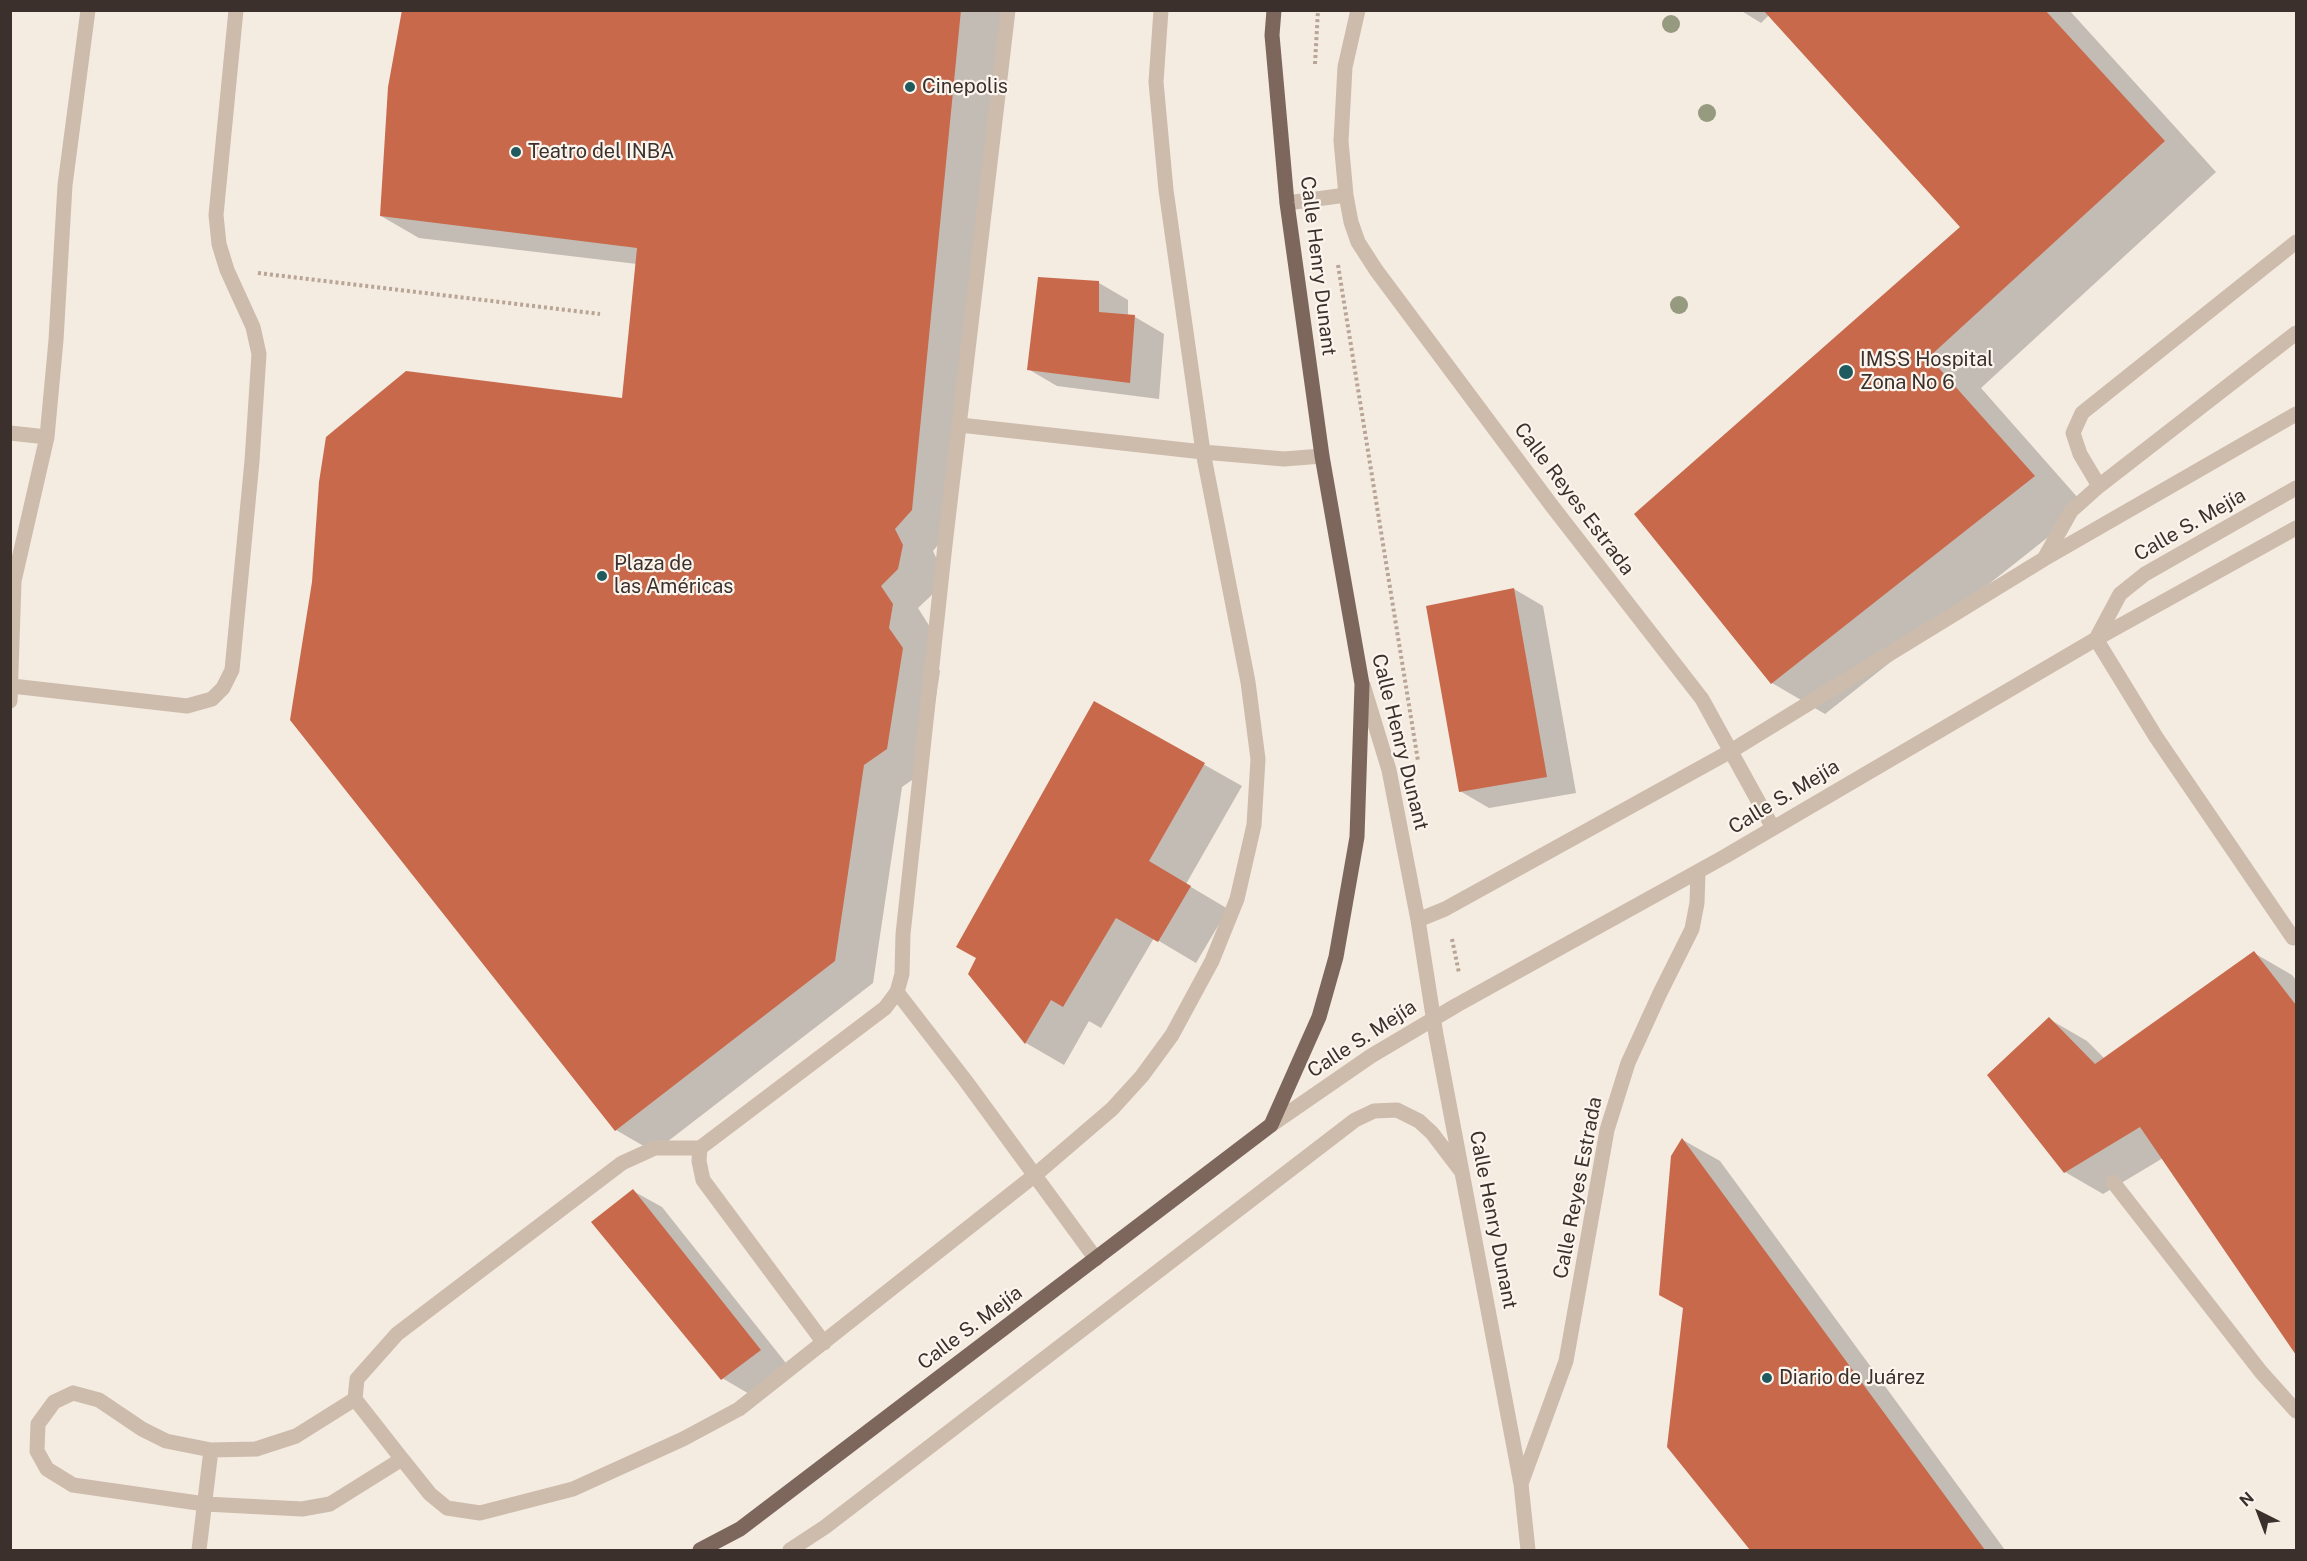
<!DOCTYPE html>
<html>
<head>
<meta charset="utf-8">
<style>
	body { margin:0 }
	#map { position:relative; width:2307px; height:1561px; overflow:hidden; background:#f4ebe1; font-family:"Public Sans",sans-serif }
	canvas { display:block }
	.frame { position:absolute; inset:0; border:12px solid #3b302b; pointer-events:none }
	.north { position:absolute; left:2229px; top:1483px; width:60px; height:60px; -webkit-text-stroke:4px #fbf5ee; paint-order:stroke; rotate:318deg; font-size:16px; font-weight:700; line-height:24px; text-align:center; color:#3b302b }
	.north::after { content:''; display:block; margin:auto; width:21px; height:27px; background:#3b302b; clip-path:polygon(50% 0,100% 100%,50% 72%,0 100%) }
</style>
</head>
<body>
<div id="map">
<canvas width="2307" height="1561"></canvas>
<div class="frame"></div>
<div class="north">N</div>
</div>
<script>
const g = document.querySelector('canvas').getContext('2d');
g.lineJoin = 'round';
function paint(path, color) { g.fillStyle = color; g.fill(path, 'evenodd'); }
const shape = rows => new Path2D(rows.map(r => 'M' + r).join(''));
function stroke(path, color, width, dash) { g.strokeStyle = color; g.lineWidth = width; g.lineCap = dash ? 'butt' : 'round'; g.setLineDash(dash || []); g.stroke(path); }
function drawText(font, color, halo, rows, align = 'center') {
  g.font = font + ' "Public Sans",sans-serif'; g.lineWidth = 4.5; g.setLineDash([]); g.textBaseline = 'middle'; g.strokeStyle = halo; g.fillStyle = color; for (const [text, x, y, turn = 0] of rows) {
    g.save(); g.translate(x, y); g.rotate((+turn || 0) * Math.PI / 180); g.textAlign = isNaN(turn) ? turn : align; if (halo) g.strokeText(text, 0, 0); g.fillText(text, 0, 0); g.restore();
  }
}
paint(shape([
	[404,10,1001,10,949,532,933,551,941,568,936,591,918,608,930,627,927,651,940,671,925,771,902,787,873,983,654,1152,616,1130,623,400,637,264,419,238,381,216],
	[1740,10,2069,10,2216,172,1981,388,2086,507,1825,714,1772,683,1636,514,1963,228,1769,15,1761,23],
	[1099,283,1128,300,1128,316,1135,317,1164,334,1159,399,1057,386,1028,369],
	[1514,589,1543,606,1576,793,1489,808,1460,791],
	[1095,703,1242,786,1186,884,1228,909,1196,963,1154,938,1101,1028,1089,1021,1064,1065,1026,1043,970,974],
	[2254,953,2292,975,2296,980,2296,1353,2163,1158,2103,1194,2065,1172,2049,1019,2087,1041,2105,1059],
	[1683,1140,1720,1161,2005,1550,1752,1550,1668,1447,1684,1308],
	[633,1191,662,1207,789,1367,751,1395,722,1378]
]), '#0003');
paint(shape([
	[402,10,961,10,912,510,895,529,903,545,898,569,881,586,893,604,889,628,903,648,887,749,864,765,835,961,615,1131,290,720,312,582,319,482,326,437,406,371,622,398,637,248,380,216,388,87],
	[1763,10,2045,10,2165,141,1929,357,2035,476,1771,684,1634,514,1960,227],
	[1038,277,1099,281,1099,312,1135,315,1130,383,1027,370],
	[1514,588,1547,777,1459,792,1426,606],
	[1094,701,1205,763,1149,861,1191,886,1158,942,1116,918,1063,1007,1051,1000,1025,1044,968,974,976,958,956,947],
	[2254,951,2296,1005,2296,1355,2140,1127,2064,1173,1987,1075,2049,1017,2095,1064],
	[1682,1138,1985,1550,1750,1550,1667,1447,1683,1308,1659,1295,1671,1156],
	[633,1189,761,1350,721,1380,591,1222]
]), '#c8694b');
stroke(shape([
	[1315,64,1318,10],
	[1338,265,1418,761],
	[258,273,600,314],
	[1452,939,1459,973]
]), '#b9a596', 4, [3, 3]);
stroke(shape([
	[1358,10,1345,67,1341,141,1346,195,1351,222,1358,242,1376,270,1552,506,1702,699,1773,828],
	[1287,203,1346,195],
	[960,425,1203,452,1284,459,1322,456],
	[10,433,47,437],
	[2099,486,2080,454,2073,433,2082,413,2296,242],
	[2044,559,2071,511,2099,486,2296,333],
	[2096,639,2156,737,2293,938],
	[2096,639,2120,594,2145,574,2296,488],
	[1363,685,1389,770,1418,920,1436,1035,1521,1484,1528,1550],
	[12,686,187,706,212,699,223,688,232,670,252,461,259,354,253,327,227,270,219,244,216,215,236,10],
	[10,701,14,581,47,437,56,340,65,185,88,10],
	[1418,920,1445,909,1731,751,2044,559,2296,414],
	[897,992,965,1080,1096,1259],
	[1271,1125,1371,1056,1457,1005,1724,857,2096,639,2296,528],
	[700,1148,699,1161,703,1180,824,1343],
	[2113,1182,2261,1372,2296,1411],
	[73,1393,99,1400,142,1429,166,1441,211,1450,256,1449,296,1436,355,1399,402,1459,330,1504,302,1509,205,1504,73,1485,47,1469,37,1451,38,1424,54,1402,73,1393],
	[355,1399,357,1379,397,1334,622,1163,655,1148,700,1148,885,1008,897,992,902,974,903,934,945,545,1008,10],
	[402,1459,430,1494,447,1508,480,1513,573,1489,683,1439,739,1409,1035,1175,1112,1109,1142,1076,1172,1035,1212,961,1237,899,1254,825,1258,759,1248,682,1203,452,1166,190,1156,82,1161,10],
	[1521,1484,1566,1361,1607,1130,1628,1063,1660,993,1692,929,1697,903,1698,872],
	[199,1550,211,1450],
	[790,1550,825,1527,1355,1120,1374,1111,1397,1110,1419,1121,1432,1133,1461,1171]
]), '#cdbbac', 15);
stroke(shape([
	[700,1550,740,1529,1271,1125,1319,1017,1336,957,1357,837,1362,684,1322,456,1287,203,1272,35,1274,10]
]), '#7d675c', 15);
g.fillStyle = '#969b7f';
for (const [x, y] of [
	[1671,24],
	[1707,113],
	[1679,305]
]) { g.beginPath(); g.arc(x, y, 9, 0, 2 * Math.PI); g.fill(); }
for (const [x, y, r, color] of [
	[910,87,6,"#1f5a5e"],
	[516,152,6,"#1f5a5e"],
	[1846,372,8,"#1f5a5e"],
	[602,576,6,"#1f5a5e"],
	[1767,1378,6,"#1f5a5e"]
]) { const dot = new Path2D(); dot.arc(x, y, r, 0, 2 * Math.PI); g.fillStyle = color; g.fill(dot); stroke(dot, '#fbf5ee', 2); }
drawText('20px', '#3b302b', '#fbf5ee', [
	["Cinepolis",922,87],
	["Teatro del INBA",528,152],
	["IMSS Hospital",1860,360],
	["Zona No 6",1860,383],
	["Plaza de",614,564],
	["las Américas",614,587],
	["Diario de Juárez",1779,1378]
], 'left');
drawText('20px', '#3b302b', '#fbf5ee', [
	["Calle Henry Dunant",1318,266,83],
	["Calle Reyes Estrada",1574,499,53],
	["Calle S. Mejía",2190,525,-30],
	["Calle Henry Dunant",1400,742,76],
	["Calle S. Mejía",1784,797,-31],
	["Calle S. Mejía",1362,1039,-33],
	["Calle Reyes Estrada",1578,1188,-79],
	["Calle Henry Dunant",1493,1220,79],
	["Calle S. Mejía",970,1328,-37]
]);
</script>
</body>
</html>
